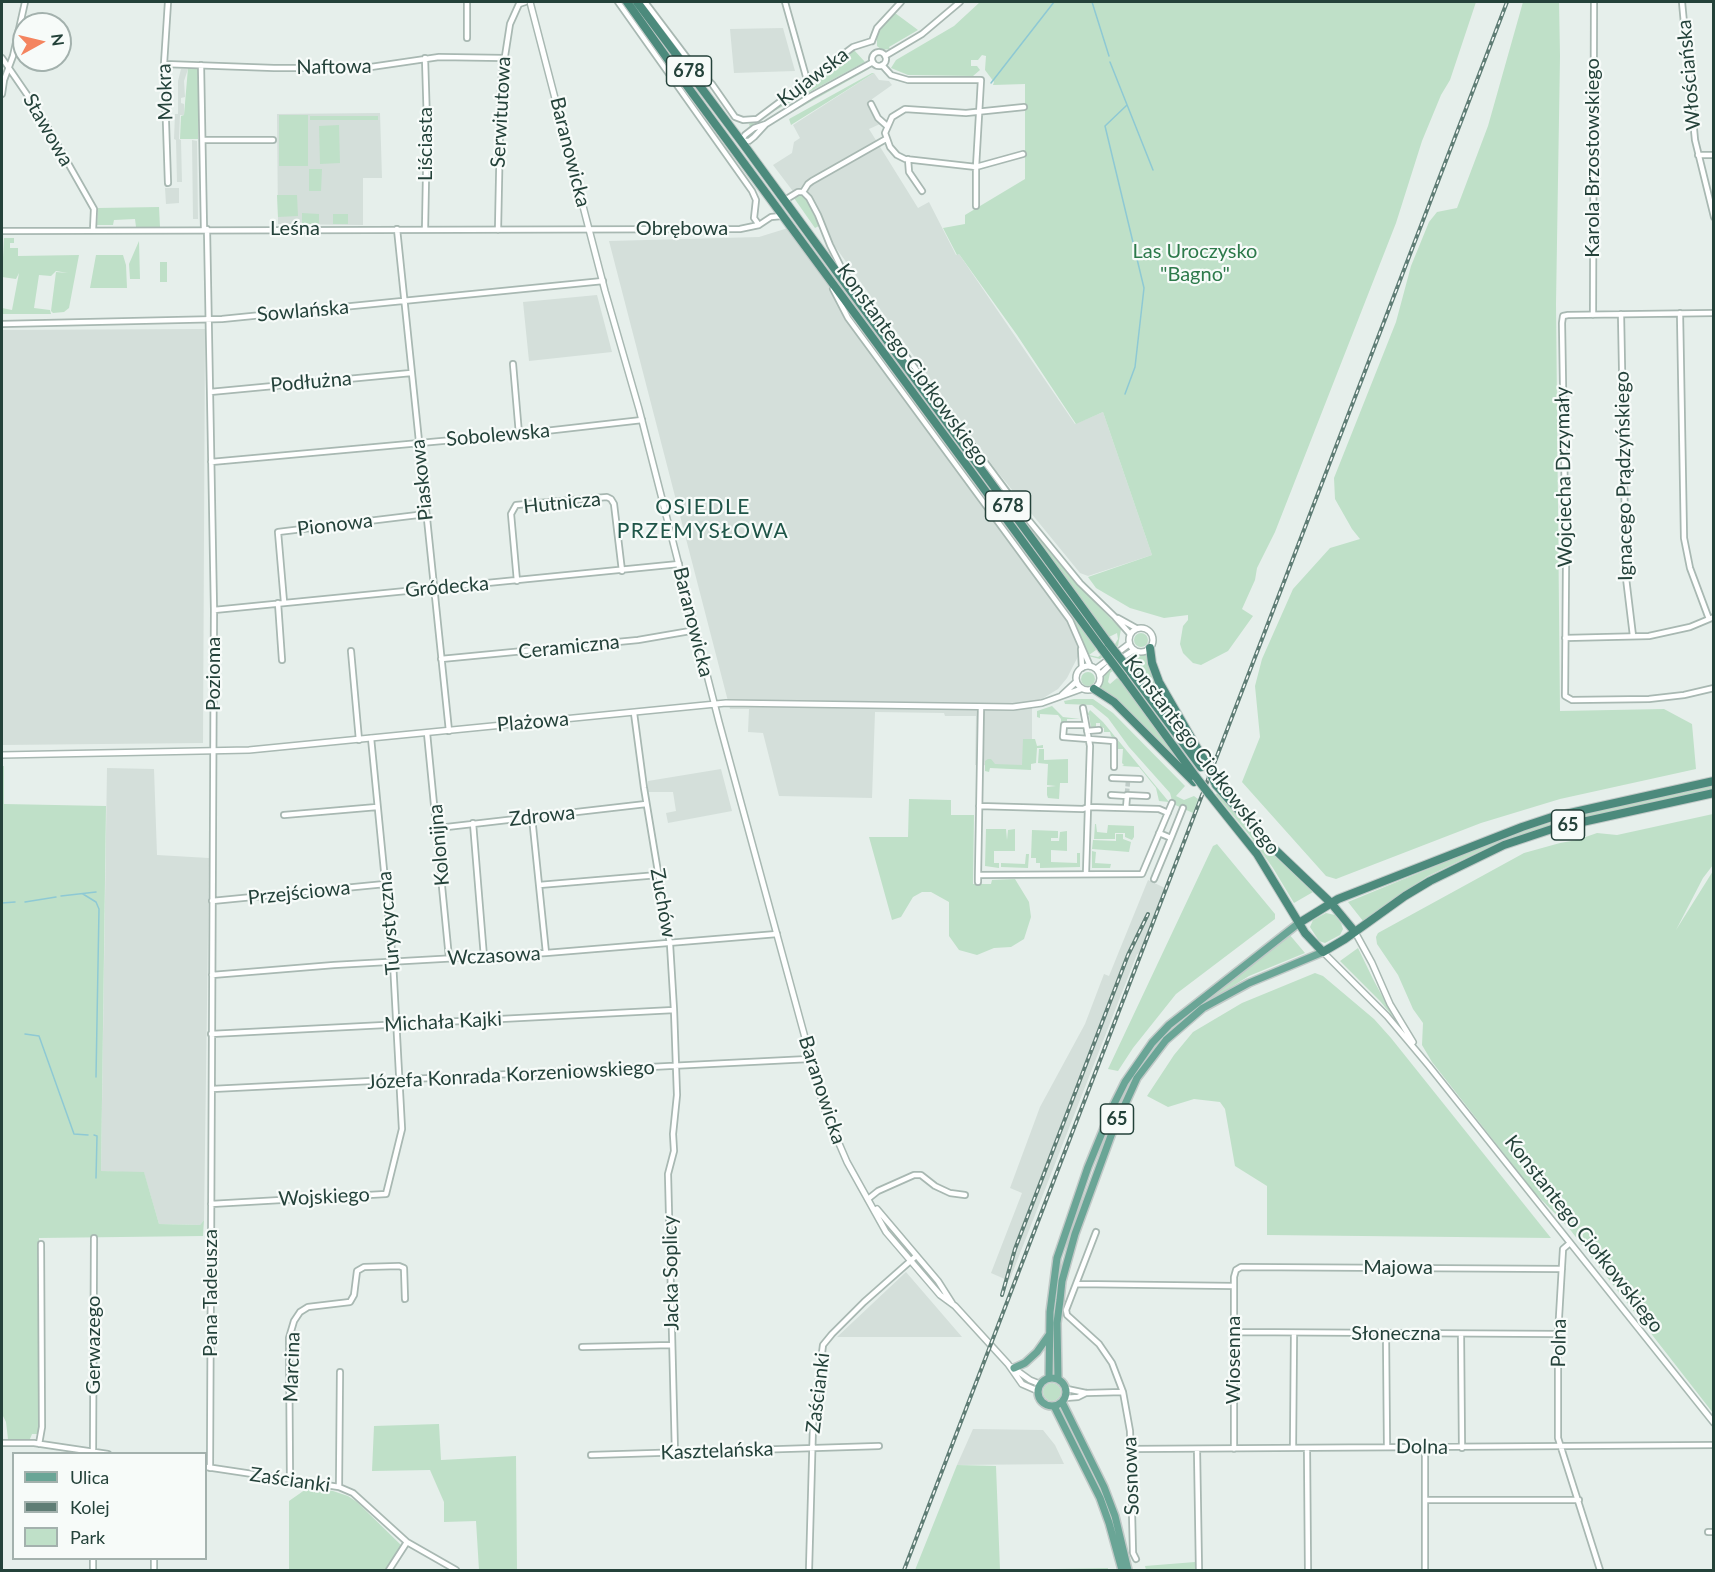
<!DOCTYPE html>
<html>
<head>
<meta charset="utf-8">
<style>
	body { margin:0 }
	#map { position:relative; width:1715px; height:1572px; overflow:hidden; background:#e6efeb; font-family:Lato,sans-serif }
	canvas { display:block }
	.frame { position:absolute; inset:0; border:3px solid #24423a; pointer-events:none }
	.legend { position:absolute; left:12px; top:1452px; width:195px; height:108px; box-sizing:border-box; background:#f7fbf9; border:2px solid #a3b1ad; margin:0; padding:8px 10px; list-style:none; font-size:18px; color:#24423a }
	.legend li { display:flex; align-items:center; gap:12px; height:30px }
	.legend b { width:30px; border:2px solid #a3b1ad }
	.north { position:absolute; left:12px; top:12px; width:60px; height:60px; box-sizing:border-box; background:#f7fbf9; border:2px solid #a3b1ad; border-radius:50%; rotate:82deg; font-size:16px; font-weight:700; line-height:24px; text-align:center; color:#24423a }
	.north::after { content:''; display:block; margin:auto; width:21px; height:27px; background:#f4845f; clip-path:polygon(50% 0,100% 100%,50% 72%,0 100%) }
</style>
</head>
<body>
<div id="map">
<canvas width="1715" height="1572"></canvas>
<div class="frame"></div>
<ul class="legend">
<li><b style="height:8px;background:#6aa596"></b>Ulica</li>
<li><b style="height:8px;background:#5f7d75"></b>Kolej</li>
<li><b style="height:16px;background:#bfe0c8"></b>Park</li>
</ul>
<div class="north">N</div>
</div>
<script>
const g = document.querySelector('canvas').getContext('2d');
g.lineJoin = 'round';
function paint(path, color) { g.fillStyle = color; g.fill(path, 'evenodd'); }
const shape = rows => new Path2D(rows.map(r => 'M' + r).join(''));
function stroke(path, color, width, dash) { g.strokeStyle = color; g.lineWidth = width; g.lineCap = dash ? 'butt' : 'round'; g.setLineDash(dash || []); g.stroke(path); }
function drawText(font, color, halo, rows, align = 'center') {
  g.font = font + ' Lato,sans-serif'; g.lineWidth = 4.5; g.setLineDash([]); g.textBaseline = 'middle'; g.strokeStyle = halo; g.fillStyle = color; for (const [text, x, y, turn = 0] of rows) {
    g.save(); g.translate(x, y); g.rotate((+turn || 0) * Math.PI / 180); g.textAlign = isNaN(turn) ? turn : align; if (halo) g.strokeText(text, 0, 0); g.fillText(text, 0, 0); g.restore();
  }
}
paint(shape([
	[783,28,795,71,734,73,730,29],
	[181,69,188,69,184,81,185,97,181,98,181,103,184,104,184,115,180,115,179,139,181,140,182,182,177,182,176,140,174,139,175,114,178,114,178,81],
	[874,73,879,80,889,81,892,85,868,102,880,124,869,129,918,208,929,202,956,255,959,254,1075,424,1103,412,1152,555,1088,576,1080,573,995,469,839,252,773,165,792,153,794,142,800,138,793,125],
	[380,113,382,178,363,178,363,225,278,224,277,114],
	[192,140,197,141,198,219,193,219],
	[165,188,179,188,179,203,166,204],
	[788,228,1090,633,1067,678,1058,689,1032,705,1032,740,1023,766,975,765,976,716,945,716,944,713,875,712,872,798,779,796,763,733,748,732,749,709,730,709,609,241,759,237],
	[597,295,612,352,529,361,523,302],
	[205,329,203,743,2,745,2,330],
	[107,768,154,769,157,855,209,858,204,1220,200,1225,159,1224,144,1173,101,1171],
	[721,769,732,811,668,823,666,813,676,811,673,792,648,792,648,781],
	[1148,880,1165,888,1140,954,1137,954,1010,1279,1007,1280,991,1273,1022,1193,1010,1188,1040,1107,1085,1024,1104,974,1109,976],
	[906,1272,962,1337,837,1337],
	[973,1429,1043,1430,1055,1445,1064,1464,957,1465]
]), '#d4dfda');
paint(shape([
	[980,2,1476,2,1450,80,1441,95,1422,141,1396,223,1275,532,1257,568,1255,580,1242,609,1253,616,1228,651,1201,665,1193,663,1183,653,1180,644,1183,626,1188,620,1188,615,1164,618,1130,608,1096,588,1088,577,1152,555,1103,412,1076,424,1017,335,959,254,957,255,943,228,965,224,965,215,1025,179,1025,84,993,85,994,82,985,70,986,56,982,55,978,60,971,60,971,66,977,66,980,70,973,76,908,75,891,68,896,60,954,26],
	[1523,2,1559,2,1560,56,1556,304,1560,711,1664,709,1692,724,1696,769,1560,799,1481,823,1336,879,1326,876,1242,782,1260,737,1255,686,1262,659,1293,589,1330,548,1360,539,1352,529,1335,499,1334,478,1396,322,1411,266,1429,222,1437,212,1457,208,1488,126],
	[895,13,918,30,889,47,890,49,882,50,877,46,877,34],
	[854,50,865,62,776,110,750,127,749,124,770,113,800,88],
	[868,67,869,69,787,115,788,112],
	[188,68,198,69,198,139,180,139,181,116,184,115],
	[872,73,874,73,791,125,789,119],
	[279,115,308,115,308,166,279,166],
	[310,116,378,116,378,120,310,120],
	[339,125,340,163,320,164,319,126],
	[309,169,322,169,321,191,309,191],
	[277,195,297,195,298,216,278,217],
	[799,196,804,196,806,199,819,226,815,228,794,198],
	[159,207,160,227,136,227,135,219,114,220,113,225,97,225,98,208],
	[302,213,319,214,319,224,302,224],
	[333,214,348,214,348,224,333,224],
	[4,238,14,238,14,243,10,243,10,248,18,248,18,256,79,255,69,308,64,312,53,313,51,311,56,272,68,273,56,271,51,276,39,275,34,308,50,310,51,314,2,314,2,308,12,310,19,273,16,279,2,277],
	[139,241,140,279,130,279,129,264],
	[96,255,123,255,126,265,127,288,90,288],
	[160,262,167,262,167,282,160,282],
	[924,386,1017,511,1079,586,1121,629,1118,646,1100,659,1088,656,1078,630,1070,616,910,396,1095,647,1096,650,1089,655,1098,657,1115,644,1118,639,1117,633,1109,637],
	'1134 640a7 7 0 1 1 14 0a7 7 0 1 1-14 0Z',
	[1147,654,1155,681,1200,761,1134,672,1132,667,1140,663,1139,661,1133,658,1127,660,1110,673,1108,682,1110,684,1117,678,1121,681,1192,778,1099,689,1106,672,1127,656],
	'1081 679a7 7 0 1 1 14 0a7 7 0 1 1-14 0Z',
	[1074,699,1093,699,1113,713,1185,786,1176,796,1184,800,1194,796,1198,799,1193,813,1173,804,1170,793,1129,747,1108,718,1092,705,1065,704,1064,701],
	[1052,706,1063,717,1080,719,1067,719,1067,723,1061,723,1061,719,1058,715,1040,714,1040,718,1037,717,1037,711],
	[1090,710,1103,722,1169,802,1159,801,1156,788,1139,767,1122,766,1124,765,1122,763,1123,749,1118,749,1117,741,1111,736,1110,732,1104,732,1104,728,1100,727,1100,723,1096,723,1096,727,1091,728,1089,715,1087,715],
	[1023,739,1035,739,1037,746,1043,745,1043,748,1037,748,1036,763,1031,764,1031,770,990,768,989,772,985,771,985,761,988,759,991,759,995,764,1022,765],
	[1039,749,1044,749,1044,760,1068,759,1068,783,1060,783,1059,799,1048,798,1047,795,1047,787,1056,786,1047,785,1048,764,1038,763],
	[2,766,4,766,4,804,106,806,101,1171,144,1172,159,1224,200,1225,204,1220,203,1236,39,1238,38,1434,32,1434,30,1439,8,1439,6,1422,2,1414],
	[1713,785,1713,789,1571,821,1502,841,1428,876,1363,921,1348,902,1518,832,1571,817],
	[1217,793,1273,854,1313,892,1294,903,1273,868,1250,836,1216,795],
	[909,799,951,800,951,815,974,815,973,884,991,884,992,880,1015,879,1029,902,1031,917,1024,939,1011,947,994,948,977,955,959,950,949,936,949,902,931,892,922,892,913,897,901,917,892,920,869,837,908,837],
	[1713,814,1713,865,1703,878,1676,930,1713,871,1713,1413,1568,1227,1534,1192,1432,1062,1422,1045,1423,1023,1413,1009,1398,975,1377,944,1376,937,1378,933,1524,853,1560,843,1577,840,1597,833,1617,835],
	[1095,824,1096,824,1097,832,1107,833,1108,825,1134,826,1134,837,1132,840,1125,837,1125,833,1115,833,1115,839,1094,839],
	[986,829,1006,829,1007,840,1008,830,1015,829,1015,851,994,851,994,863,999,863,999,868,985,866],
	[1032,830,1058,831,1058,838,1051,838,1051,841,1059,841,1060,832,1067,831,1067,851,1051,850,1051,862,1077,863,1077,853,1080,853,1080,867,1040,868,1040,863,1036,863,1036,858,1031,858],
	[1116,834,1123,834,1123,839,1131,842,1129,852,1092,849,1093,840,1116,841],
	[1217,844,1275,914,1275,919,1176,994,1133,1048,1118,1071,1108,1069,1213,846],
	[1092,851,1096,852,1095,863,1111,864,1110,868,1092,868],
	[1026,854,1029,854,1028,868,1001,867,1001,863,1025,864],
	[1326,913,1335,915,1341,923,1343,929,1340,935,1325,943,1319,941,1310,927,1313,920],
	[1289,934,1305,953,1249,976,1196,1009,1195,1008],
	[1358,948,1373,979,1394,1018,1380,1001,1340,961],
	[1315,973,1323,976,1374,1019,1391,1038,1551,1238,1267,1235,1267,1186,1235,1166,1225,1109,1220,1102,1194,1099,1168,1107,1147,1096,1174,1055,1193,1032,1242,1003],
	'1043 1392a9 9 0 1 1 18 0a9 9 0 1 1-18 0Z',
	[439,1424,441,1460,516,1456,517,1570,479,1570,476,1521,444,1522,444,1502,430,1470,372,1471,374,1426],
	[957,1465,996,1466,1000,1570,1108,1568,1108,1570,915,1570],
	[309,1487,333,1491,348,1496,357,1502,402,1546,386,1570,289,1570,289,1501],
	[1195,1562,1195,1570,1146,1570,1145,1566]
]), '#bfe0c8');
stroke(shape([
	[1092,2,1109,56],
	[1110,62,1153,170],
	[991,83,1054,2],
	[1125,394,1135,367,1144,288,1105,126,1127,105],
	[83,894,96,902,99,909,96,1077],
	[61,896,96,892],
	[25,902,56,897],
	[2,903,15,902],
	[25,1034,39,1036,74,1134,88,1135],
	[94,1135,97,1136,96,1178]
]), '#8ec9d4', 1.5);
stroke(shape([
	[1127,793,1128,781]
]), '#bfccc8', 4.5, [4.5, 2]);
const minor = shape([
	[168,2,164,64,168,183],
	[618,2,752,191,756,200,754,218,759,225],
	[645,2,691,63,712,84,735,117,743,120,757,119,853,47,872,41],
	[785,2,807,80],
	[1682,2,1695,140,1714,217],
	[467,38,467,2],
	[872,41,877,28,901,2],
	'872 59a7 7 0 1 1 14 0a7 7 0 1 1-14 0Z',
	[885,56,922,34,960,2],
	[2,58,39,112,94,209,93,230],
	[425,58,427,123,425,230],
	[164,64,274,68,364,68,439,57,504,58],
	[201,65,204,229],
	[882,65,891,75,908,80,981,80,976,167,976,206],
	[2,94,4,80,13,56,25,2],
	[871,104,878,118,887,126],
	[203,140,273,140],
	[741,141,745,135,754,128,766,124,811,96,873,62],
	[741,141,749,141,754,137,766,124],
	[1023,154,976,167,905,159,897,155,890,147,885,133,892,117,905,109,966,113,1024,107],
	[1698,155,1714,155],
	[908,159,909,172,922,191],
	[803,192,809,198,818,215,830,245,842,269,929,387,1022,512,1080,583,1115,617,1130,634],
	[785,200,798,192,803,192,808,184,812,181,886,139],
	[207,229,214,610,210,1468],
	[397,229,449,731],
	[498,230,501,82,510,24,519,4,525,2],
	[2,231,740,229,759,225,771,217,782,216],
	[833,289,848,318,1070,620,1090,666],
	[1680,313,1684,538,1690,568,1709,619],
	[1714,313,1568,315,1563,316,1562,323,1566,567,1565,696,1572,700,1649,699,1684,695,1714,688],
	[1621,314,1626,578,1633,636],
	[1593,315,1594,2],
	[2,324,222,319,603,281],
	[513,364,519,434],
	[210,392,411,373],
	[211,462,519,434,642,420],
	[517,581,511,514,516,505,607,497,611,499,614,504,622,571],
	[284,602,278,532,426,514],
	[278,603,282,660],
	[214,610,679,564],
	[1118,618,1136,628],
	[1565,638,1649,636,1690,627,1714,617],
	[1081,649,1082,668],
	[351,651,359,740],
	[441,659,638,640,696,630],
	[634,713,644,788,670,944,674,1010,677,1095,673,1134,674,1151,668,1174,675,1453],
	[1086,725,1064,725,1063,737,1114,741,1114,767],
	[1087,731,1099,730],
	[427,733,449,958],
	[1112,778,1140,779],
	[1111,795,1127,796,1126,808],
	[1127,795,1147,796],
	[979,806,1083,809,1088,807,1090,746,1083,708],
	[284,815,377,807],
	[532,817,546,953],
	[473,823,484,957],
	[438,828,646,804],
	[1171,838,1183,808],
	[1086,873,1088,807,1159,809,1168,813],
	[978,875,981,707],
	[1154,879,1171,838,1159,833],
	[978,882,978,875,1142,874,1172,803],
	[539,885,658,875],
	[212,901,385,884],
	[212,975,334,965,546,953,777,934],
	[211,1034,674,1010],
	[212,1089,809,1059],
	[868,1199,878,1191,914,1175,921,1175,935,1186,950,1193,965,1195],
	[211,1204,386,1194,402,1129,393,962,371,738],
	[1096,1232,1066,1310,1067,1315,1099,1344,1112,1363,1123,1392,1130,1431,1133,1553,1136,1559],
	[1570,1243,1563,1249,1558,1334,1558,1438,1600,1570],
	[1077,1284,1234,1286],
	[1234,1332,1558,1334],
	[1386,1334,1387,1446],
	[1461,1334,1462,1448],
	[582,1347,672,1345],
	[1067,1389,1086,1393,1123,1392],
	[1065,1398,1078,1397,1086,1393],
	[2,1443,34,1443,108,1454],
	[39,1444,42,1427,41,1244],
	[1293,1448,1294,1333],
	[1307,1448,1308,1570],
	[1130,1449,1714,1445],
	[1197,1449,1199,1570],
	[1234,1449,1234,1277,1236,1270,1241,1267,1562,1269],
	[93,1454,94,1238],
	[591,1455,879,1446],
	[206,1467,339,1487,353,1493,407,1542,456,1570],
	[290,1480,289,1338,294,1321,300,1312,308,1307,350,1302,354,1295,357,1271,364,1267,399,1266,404,1268,405,1299],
	[339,1487,340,1372],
	[1425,1500,1579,1500],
	[1708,1532,1714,1532],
	[93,1558,93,1570],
	[154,1570,154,1558],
	[389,1570,407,1542],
	[809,1570,813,1425,823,1345,832,1334,864,1302,916,1256],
	[1425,1570,1425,1446]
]);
const tertiary = shape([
	[530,2,605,291,639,409,719,722,825,1111,847,1162,886,1232,940,1295,955,1306,1008,1364,1022,1384,1038,1391],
	'1129 640a12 12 0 1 1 24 0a12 12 0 1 1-24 0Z',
	'1076 678a12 12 0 1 1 24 0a12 12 0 1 1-24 0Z',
	[1096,669,1129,644],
	[1100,675,1109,666,1134,650],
	[1062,695,1076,682],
	[2,755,249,750,726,703,1013,707,1042,703,1081,689],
	[1355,932,1372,963,1390,1004,1413,1042],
	[1323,952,1387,1016,1429,1066,1714,1423],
	[877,1209,938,1281,952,1303],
	[1012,1367,1030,1380,1040,1384]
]);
const primary = shape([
	[1014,1368,1025,1363,1037,1352,1049,1335],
	'1038 1392a14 14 0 1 1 28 0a14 14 0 1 1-28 0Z',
	[1049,1378,1050,1312,1057,1258,1088,1167,1113,1106,1125,1082,1152,1043,1169,1025,1299,923],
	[1058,1378,1057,1323,1060,1300,1062,1281,1075,1234,1112,1133,1137,1078,1166,1040,1203,1008,1249,983,1323,952],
	[1062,1402,1104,1487,1115,1516,1128,1570],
	[1054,1406,1100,1498,1109,1523,1122,1570]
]);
const trunk = shape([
	[627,2,679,75,1102,649],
	[637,2,741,141,1109,644],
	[1150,648,1152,663,1159,682,1204,760],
	[1130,671,1201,767],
	[1123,677,1196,777],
	[1094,689,1114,702,1194,782],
	[1216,785,1267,842,1331,903,1355,932],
	[1209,794,1257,854,1305,933,1323,952,1345,939,1405,896,1430,881,1504,845,1555,828,1714,793],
	[1299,923,1338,899,1522,827,1552,817,1714,781]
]);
stroke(minor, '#a8b8b2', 8);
stroke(tertiary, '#a8b8b2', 8);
stroke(primary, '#c2cac8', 10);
stroke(trunk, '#c2cac8', 10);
stroke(minor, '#fff', 4.5);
stroke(tertiary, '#fff', 5);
stroke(primary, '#6aa596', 7);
stroke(trunk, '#4c8a7c', 8);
const rail = shape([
	[1002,1295,1015,1249,1128,955,1148,914],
	[904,1570,1507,2]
]);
stroke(rail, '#5f7d75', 4);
stroke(rail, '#f7fbf9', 1.5, [4.5]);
const trunkBridge = shape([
	[1109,644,1130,671],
	[1102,649,1123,677],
	[1204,760,1216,785],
	[1196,777,1209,794]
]);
stroke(trunkBridge, '#c2cac8', 10, []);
stroke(trunkBridge, '#4c8a7c', 8);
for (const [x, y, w] of [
	[689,71,45],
	[1008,506,45],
	[1568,825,33],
	[1117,1119,33]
]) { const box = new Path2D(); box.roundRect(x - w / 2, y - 15, w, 30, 4.5); g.fillStyle = '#f7fbf9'; g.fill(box); stroke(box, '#24423a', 1.5); }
drawText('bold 18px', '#24423a', null, [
	["678",689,71],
	["678",1008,506],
	["65",1568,825],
	["65",1117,1119]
]);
drawText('20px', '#24423a', '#f7fbf9', [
	["Naftowa",334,67,-1],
	["Włościańska",1689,75,-95],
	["Kujawska",813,77,-37],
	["Mokra",165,92,-92],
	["Serwitutowa",501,112,-87],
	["Stawowa",48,130,60],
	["Liściasta",426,144,-90],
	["Baranowicka",570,152,76],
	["Karola Brzostowskiego",1593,158,-90],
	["Leśna",295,229],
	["Obrębowa",682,229],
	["Sowlańska",303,311,-5],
	["Konstantego Ciołkowskiego",913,365,54],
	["Podłużna",311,382,-5],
	["Sobolewska",498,435,-5],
	["Ignacego Prądzyńskiego",1624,476,-91],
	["Wojciecha Drzymały",1564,477,-91],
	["Piaskowa",422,480,-96],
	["Hutnicza",562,503,-6],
	["Pionowa",335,525,-7],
	["Gródecka",447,587,-5],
	["Baranowicka",693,622,76],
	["Ceramiczna",569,647,-6],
	["Pozioma",214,674,-90],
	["Plażowa",533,722,-5],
	["Konstantego Ciołkowskiego",1202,755,53],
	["Zdrowa",542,816,-6],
	["Kolonijna",439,845,-95],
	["Przejściowa",299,893,-6],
	["Zuchów",663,903,80],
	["Turystyczna",389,923,-95],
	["Wczasowa",494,956,-3],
	["Michała Kajki",443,1022,-3],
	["Józefa Konrada Korzeniowskiego",511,1075,-3],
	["Baranowicka",822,1090,72],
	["Wojskiego",324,1197,-3],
	["Konstantego Ciołkowskiego",1584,1234,52],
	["Majowa",1398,1268],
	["Jacka Soplicy",671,1273,-91],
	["Pana Tadeusza",211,1293,-90],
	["Słoneczna",1396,1334],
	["Polna",1559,1343,-89],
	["Gerwazego",94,1345,-90],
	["Wiosenna",1234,1360,-90],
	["Marcina",292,1367,-88],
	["Zaścianki",818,1393,-83],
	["Dolna",1422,1447,1],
	["Kasztelańska",717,1451,-2],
	["Sosnowa",1131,1476,-92],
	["Zaścianki",290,1480,8]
]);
drawText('20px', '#2d7a4b', '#f7fbf9', [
	["Las Uroczysko",1195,252],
	["\"Bagno\"",1195,275]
]);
g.letterSpacing = '1.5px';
drawText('21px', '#1f5548', '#f7fbf9', [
	["OSIEDLE",703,507],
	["PRZEMYSŁOWA",703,531]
]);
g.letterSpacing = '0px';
</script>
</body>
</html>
